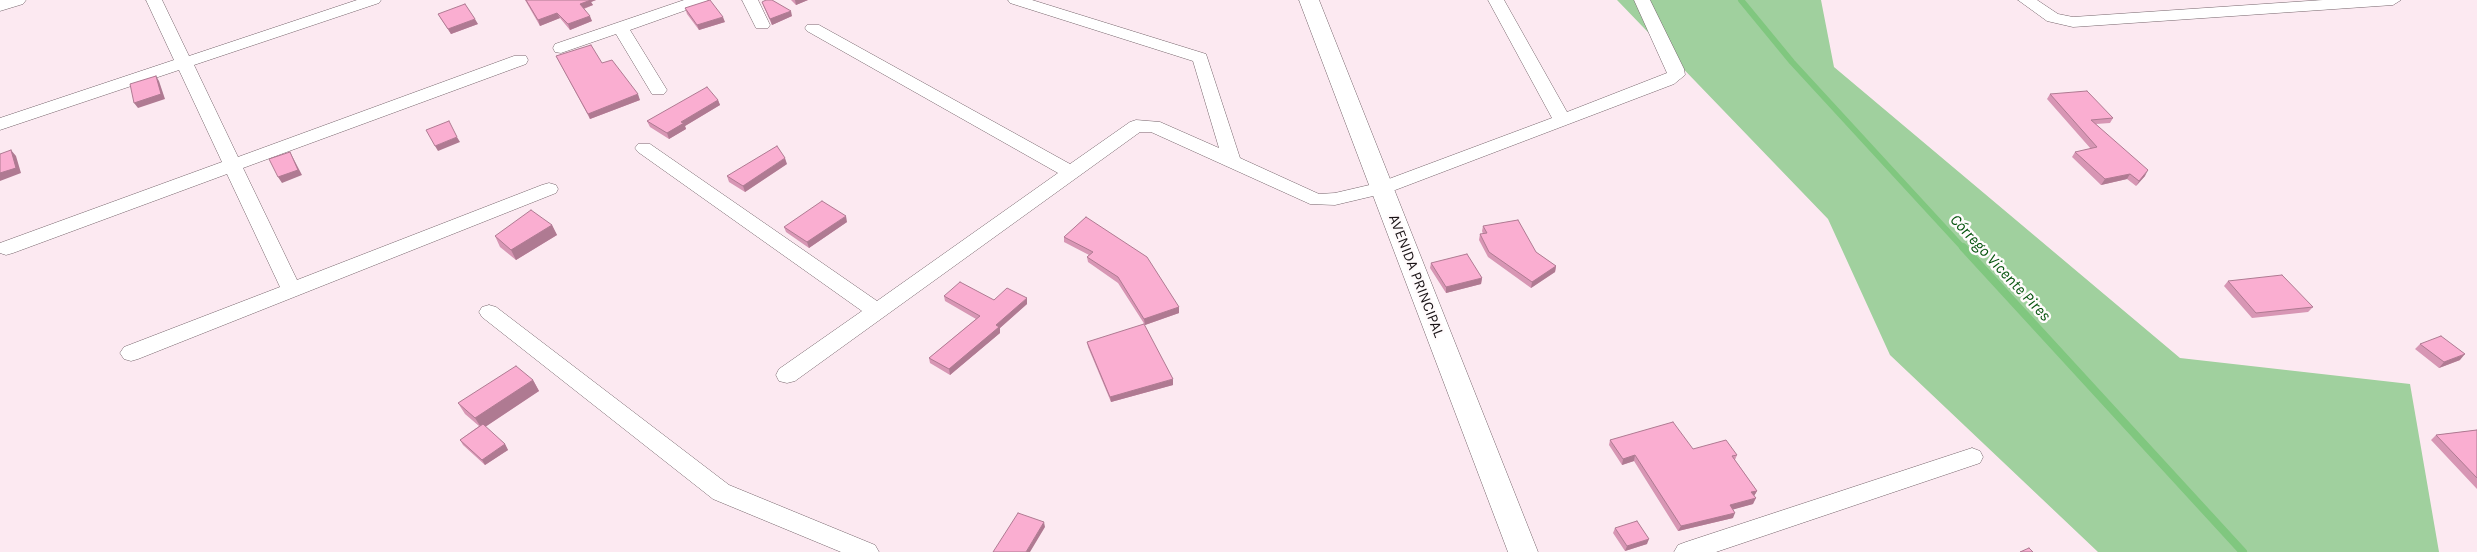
<!DOCTYPE html>
<html>
<head>
<meta charset="utf-8">
<style>
	body { margin:0 }
	canvas { display:block; background:#fce9f1 }
</style>
</head>
<body>
<canvas width="2477" height="552"></canvas>
<script>
const g = document.querySelector('canvas').getContext('2d');
g.lineJoin = 'round';
function paint(path, color) { g.fillStyle = color; g.fill(path, 'evenodd'); }
const shape = rows => new Path2D(rows.map(r => 'M' + r).join(''));
function stroke(path, color, width, dash) { g.strokeStyle = color; g.lineWidth = width; g.lineCap = dash ? 'butt' : 'round'; g.setLineDash(dash || []); g.stroke(path); }
function drawText(font, color, halo, rows, align = 'center') {
  g.font = font + ' Karla,sans-serif'; g.lineWidth = 5; g.setLineDash([]); g.textBaseline = 'middle'; g.strokeStyle = halo; g.fillStyle = color; for (const [text, x, y, turn = 0] of rows) {
    g.save(); g.translate(x, y); g.rotate((+turn || 0) * Math.PI / 180); g.textAlign = isNaN(turn) ? turn : align; if (halo) g.strokeText(text, 0, 0); g.fillText(text, 0, 0); g.restore();
  }
}
paint(shape([
	[1617,0,1821,0,1834,67,2180,358,2410,384,2439,552,2098,552,1890,355,1828,219]
]), '#a0d09e');
stroke(shape([
	[1741,0,1792,62,1964,249]
]), '#80c77f', 6);
stroke(shape([
	[1963,247,2243,552]
]), '#80c77f', 8);
const minor = shape([
	[146,0,162,0,189,56,357,0,381,0,379,3,194,65,238,157,514,56,526,56,528,60,526,64,243,168,297,280,542,185,549,183,556,185,558,189,556,193,138,359,131,361,124,359,120,353,124,347,280,287,227,174,13,253,6,255,0,253,0,243,222,162,179,70,0,130,0,118,174,60,146,0],
	[684,0,708,0,706,3,630,30,667,90,664,94,652,94,616,34,561,53,555,52,553,48,555,44,684,0],
	[742,0,758,0,770,25,768,28,756,28,742,0],
	[1008,0,1032,0,1206,54,1240,158,1319,194,1335,193,1378,183,1552,118,1488,0,1504,0,1567,112,1667,73,1634,0,1650,0,1684,69,1685,75,1674,84,1390,192,1335,205,1310,204,1151,132,1140,132,795,381,787,383,779,381,776,375,779,369,862,311,638,152,635,148,638,144,650,144,877,301,1058,173,807,31,805,28,807,25,819,25,1070,164,1130,122,1136,120,1160,122,1219,148,1193,61,1010,3,1008,0],
	[2018,0,2037,0,2058,14,2073,17,2323,0,2401,0,2393,5,2073,27,2047,21,2018,0],
	[489,305,496,307,729,485,875,545,879,552,841,552,713,499,482,317,479,312,482,307,489,305],
	[1972,448,1980,451,1983,457,1980,463,1716,552,1674,552,1678,545,1686,542,1972,448]
]);
const tertiary = shape([
	[0,0,26,0,23,4,0,11,0,0],
	[1299,0,1319,0,1538,552,1508,552,1299,0]
]);
stroke(minor, '#76656c', 1);
stroke(tertiary, '#76656c', 1);
paint(minor, '#fff');
paint(tertiary, '#fff');
paint(shape([
	[525,0,596,0,591,2,593,5,584,9,592,21,570,30,560,18,540,26],
	[791,0,808,0,796,5],
	[762,2,792,16,772,25,764,7],
	[685,8,725,22,699,30,687,14],
	[438,14,478,24,451,34,441,19],
	[556,56,602,63,640,100,590,119],
	[2050,94,2113,118,2110,123,2096,124,2145,176,2136,186,2127,179,2101,185,2072,157,2075,152,2091,149,2047,99],
	[718,100,720,105,685,126,686,129,669,139,650,127,647,121],
	[787,164,745,192,729,182,727,176],
	[1086,217,1179,307,1179,313,1145,325,1118,283,1088,262,1087,257,1089,255,1064,242,1064,237],
	[847,222,809,248,786,232,784,227],
	[552,225,557,235,516,260,500,247,495,236],
	[1483,226,1536,252,1556,266,1555,272,1531,288,1488,257,1479,240,1480,234,1483,234,1482,231],
	[1431,263,1482,278,1481,284,1446,293,1430,268],
	[2228,281,2313,307,2308,312,2252,318,2224,286],
	[944,296,994,300,1027,304,1000,328,1000,333,950,375,930,363,929,358,976,319,945,301],
	[1087,342,1173,385,1111,402,1088,347],
	[2420,344,2460,360,2439,368,2415,349],
	[533,380,539,391,485,427,505,444,508,450,485,465,463,445,460,440,479,426,465,414,458,403],
	[2477,430,2477,489,2431,440,2436,435],
	[1610,440,1737,455,1735,460,1757,491,1754,496,1753,504,1733,509,1733,518,1678,531,1634,461,1622,465,1609,445],
	[1615,528,1647,544,1625,551,1613,533]
]), '#d796b4');
paint(shape([
	[590,0,596,0,591,2,593,5,582,9,580,4],
	[795,0,808,0,796,5],
	[791,11,792,16,772,25,770,19],
	[557,13,560,18,540,26,538,20],
	[590,16,592,21,570,30,568,24],
	[723,17,725,22,699,30,697,25],
	[475,19,478,24,451,34,448,29],
	[156,76,159,81,165,99,138,108,134,103],
	[638,94,640,100,590,119,588,114],
	[718,100,720,105,685,126,686,129,669,139,667,133,681,122],
	[457,137,460,142,438,151,435,146],
	[11,150,16,156,21,173,0,181,0,173],
	[290,152,302,175,282,183,278,177],
	[785,158,787,164,745,192,743,186],
	[2148,170,2145,176,2136,186,2139,181],
	[2130,174,2127,179,2101,185,2105,179],
	[846,216,847,222,809,248,807,242],
	[552,225,557,235,516,260,511,250],
	[1556,266,1555,272,1531,288,1532,282],
	[1482,278,1481,284,1446,293,1446,287],
	[1027,298,1027,304,1000,328,1000,333,950,375,949,369,996,325],
	[1179,307,1179,313,1145,325,1144,319],
	[2465,354,2460,360,2439,368,2444,362],
	[1173,379,1173,385,1111,402,1110,397],
	[533,380,539,391,482,429,475,418],
	[505,444,508,450,485,465,482,460],
	[1635,455,1634,461,1622,465,1623,459],
	[1757,491,1754,496,1751,492],
	[1756,498,1753,504,1728,511,1730,505],
	[1735,513,1733,518,1678,531,1681,526],
	[1044,522,1045,527,1030,552,1026,552],
	[1649,539,1647,544,1625,551,1627,546]
]), '#af7a92');
const building = shape([
	[526,0,591,0,580,4,590,16,568,24,557,13,538,20,526,0],
	[710,0,723,17,697,25,685,8,710,0],
	[766,0,772,0,791,11,770,19,762,2,766,0],
	[465,4,475,19,448,29,438,14,465,4],
	[591,45,602,63,612,60,638,94,588,114,556,56,591,45],
	[156,76,161,94,134,103,130,84,156,76],
	[707,87,718,100,681,122,684,123,667,133,647,121,707,87],
	[2087,91,2113,118,2091,120,2148,170,2139,181,2130,174,2105,179,2075,152,2097,147,2050,94,2087,91],
	[449,121,457,137,435,146,426,130,449,121],
	[777,146,785,158,743,186,727,176,777,146],
	[11,150,16,168,0,173,0,154,11,150],
	[290,152,298,170,278,177,269,159,290,152],
	[822,201,846,216,807,242,784,227,822,201],
	[531,210,552,225,511,250,495,236,531,210],
	[1086,217,1147,257,1179,307,1144,319,1118,277,1087,257,1093,252,1064,237,1086,217],
	[1518,220,1536,252,1556,266,1532,282,1489,252,1480,234,1487,233,1483,226,1518,220],
	[1467,254,1482,278,1446,287,1431,263,1467,254],
	[2282,275,2313,307,2256,313,2228,281,2282,275],
	[960,282,994,300,1007,288,1027,298,996,325,999,327,949,369,929,358,980,316,944,296,960,282],
	[1144,324,1173,379,1110,397,1087,342,1144,324],
	[2441,336,2465,354,2444,362,2420,344,2441,336],
	[516,366,533,380,475,418,458,403,516,366],
	[1673,422,1693,449,1726,440,1737,455,1732,456,1757,491,1751,492,1756,498,1730,505,1735,513,1681,526,1635,455,1623,459,1610,440,1673,422],
	[483,424,505,444,482,460,460,440,483,424],
	[2477,430,2477,478,2436,435,2477,430],
	[1018,513,1044,522,1026,552,993,552,1018,513],
	[1637,521,1649,539,1627,546,1615,528,1637,521],
	[2029,548,2033,552,2020,552,2029,548]
]);
paint(building, '#faaed1');
stroke(building, '#af7a92', 1);
drawText('15px', '#1b1417', '#fffbfc', [
	["AVENIDA PRINCIPAL",1416,276,69]
]);
drawText('italic 16px', '#05530d', '#fffbfc', [
	["Córrego Vicente Pires",2000,268,47]
]);
</script>
</body>
</html>
